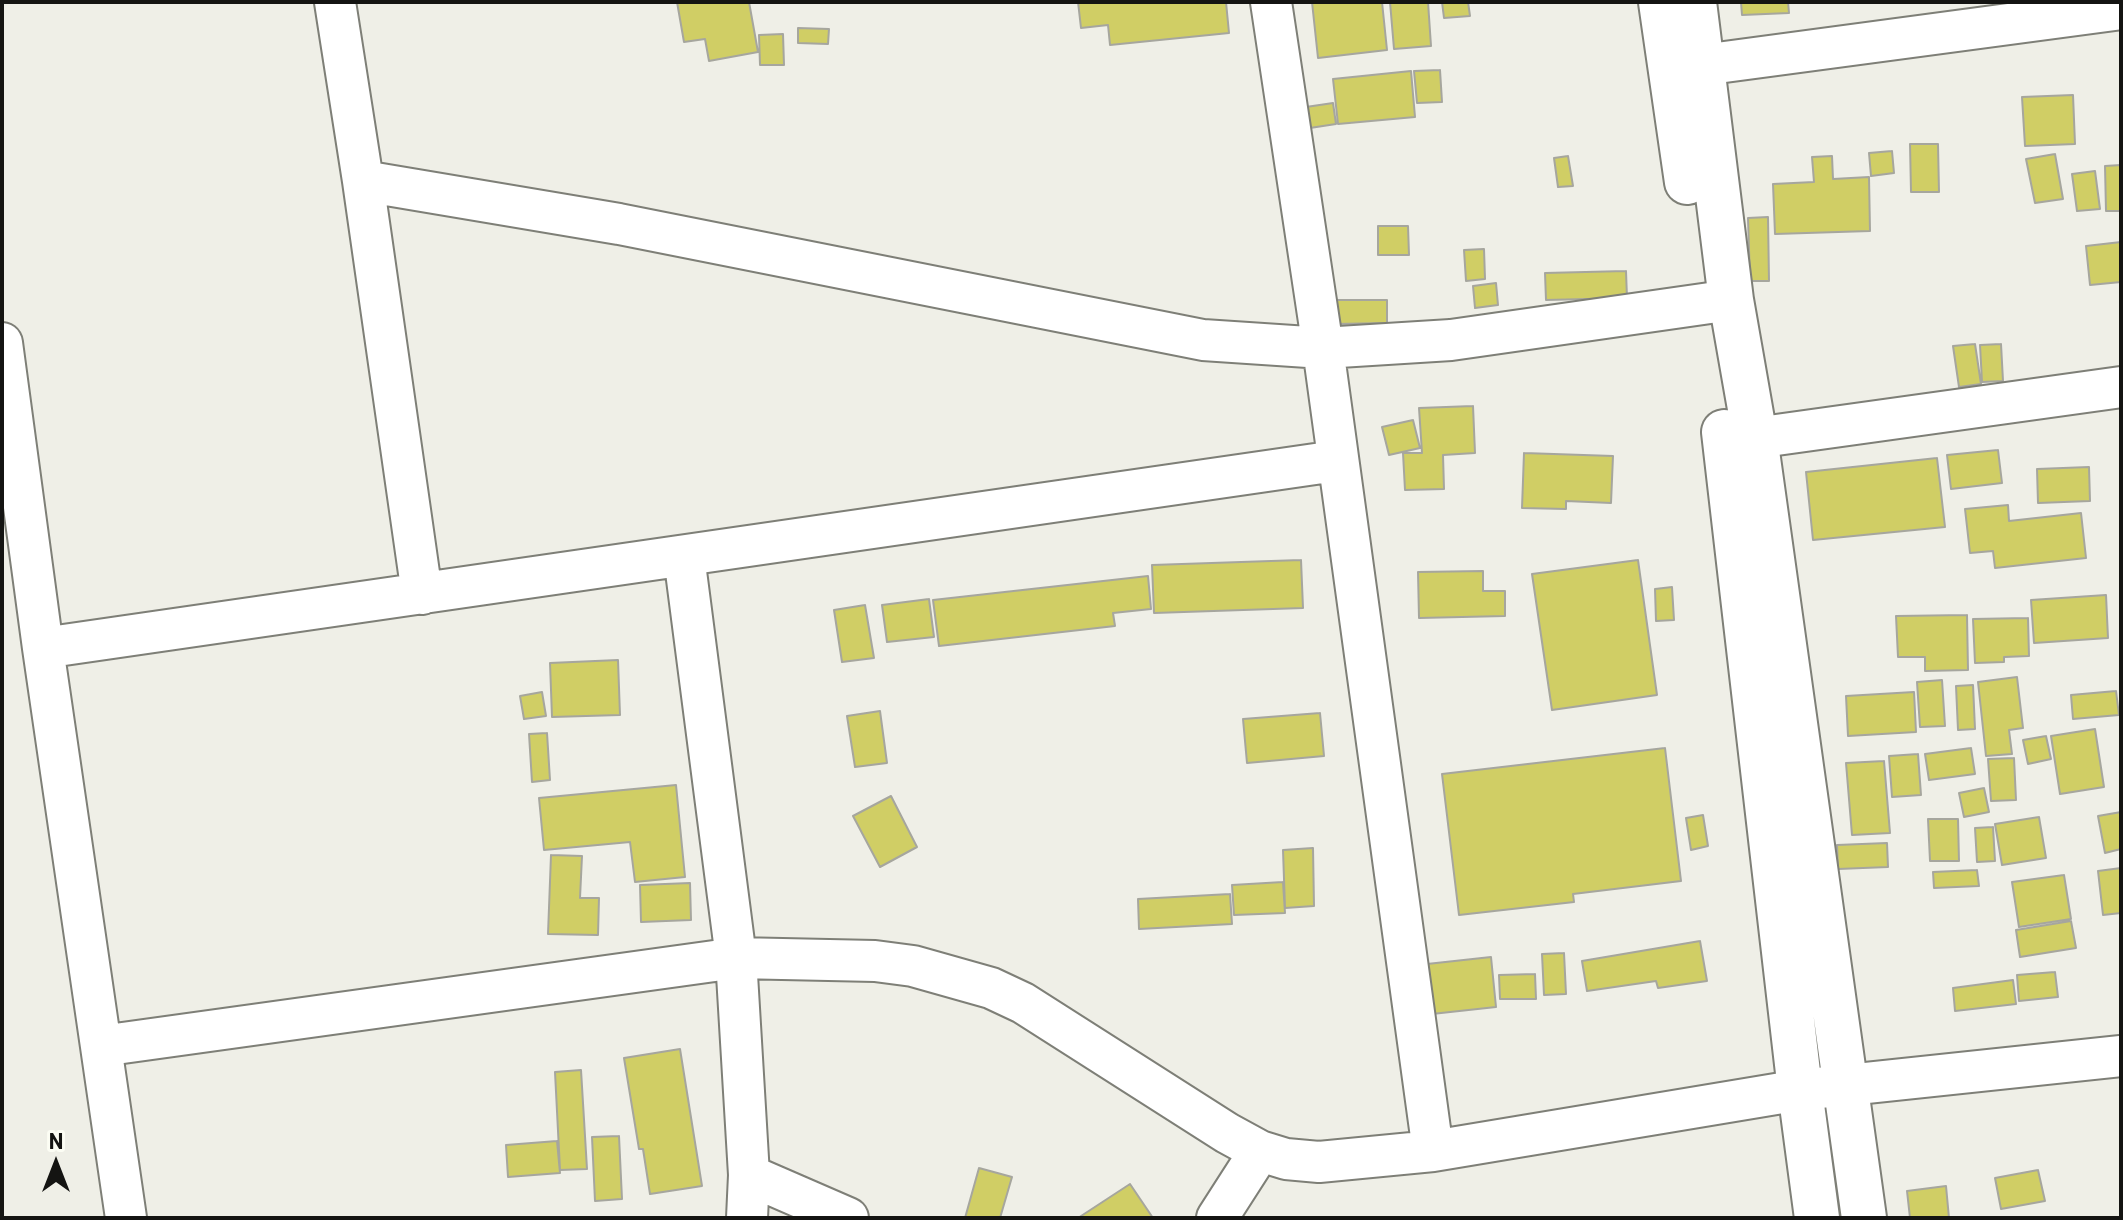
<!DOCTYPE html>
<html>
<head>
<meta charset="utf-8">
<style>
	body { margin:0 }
	#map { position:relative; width:2123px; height:1220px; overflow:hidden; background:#efefe7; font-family:Barlow,sans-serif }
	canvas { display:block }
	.frame { position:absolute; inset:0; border:4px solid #141412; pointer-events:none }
	.north { position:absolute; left:16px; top:1124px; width:80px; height:80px; -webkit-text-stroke:6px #fcfdf4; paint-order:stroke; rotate:0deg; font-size:22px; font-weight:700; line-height:32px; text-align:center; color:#141412 }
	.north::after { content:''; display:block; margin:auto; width:28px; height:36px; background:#141412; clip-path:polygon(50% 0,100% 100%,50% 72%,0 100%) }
</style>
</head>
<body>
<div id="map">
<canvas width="2123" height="1220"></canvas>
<div class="frame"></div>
<div class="north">N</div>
</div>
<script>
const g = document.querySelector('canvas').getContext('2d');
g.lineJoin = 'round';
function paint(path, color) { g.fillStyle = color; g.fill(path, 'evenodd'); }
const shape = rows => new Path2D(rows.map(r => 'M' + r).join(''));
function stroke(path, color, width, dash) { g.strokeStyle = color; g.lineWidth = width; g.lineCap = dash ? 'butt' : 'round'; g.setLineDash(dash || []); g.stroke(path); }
const building = shape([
	[677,2,749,2,758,52,709,61,705,39,684,42,677,2],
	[1078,2,1226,2,1229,33,1110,45,1108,25,1081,28,1078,2],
	[1312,2,1382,2,1387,50,1318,58,1312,2],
	[1390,2,1428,2,1431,46,1394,49,1390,2],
	[1442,2,1468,2,1470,16,1444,18,1442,2],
	[1741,2,1788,2,1789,13,1742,15,1741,2],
	[798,28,829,29,828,44,798,43,798,28],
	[783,34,784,65,760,65,759,35,783,34],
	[1440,70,1442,102,1417,103,1414,71,1440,70],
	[1411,71,1415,117,1338,124,1333,79,1411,71],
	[2073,95,2075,144,2025,146,2022,97,2073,95],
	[1333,103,1336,124,1310,128,1306,107,1333,103],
	[1910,144,1938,144,1939,192,1911,192,1910,144],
	[1892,151,1894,173,1871,176,1869,153,1892,151],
	[2055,154,2063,199,2035,203,2026,159,2055,154],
	[1568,156,1573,186,1558,187,1554,158,1568,156],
	[1832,156,1833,179,1869,177,1870,231,1775,234,1773,184,1814,182,1812,157,1832,156],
	[2121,165,2121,211,2106,211,2105,166,2121,165],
	[2095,171,2100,209,2077,211,2072,174,2095,171],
	[1768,217,1769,281,1750,281,1748,218,1768,217],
	[1378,226,1408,226,1409,255,1378,255,1378,226],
	[2121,242,2121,282,2090,285,2086,246,2121,242],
	[1484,249,1485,279,1466,281,1464,250,1484,249],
	[1626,271,1627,298,1546,300,1545,273,1626,271],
	[1496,283,1498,305,1475,308,1473,286,1496,283],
	[1335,300,1387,300,1387,323,1335,324,1335,300],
	[1975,344,1981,384,1959,387,1953,346,1975,344],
	[2001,344,2003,381,1982,382,1980,345,2001,344],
	[1473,406,1475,453,1443,455,1444,489,1405,490,1403,453,1422,453,1419,408,1473,406],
	[1413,420,1420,448,1389,455,1382,427,1413,420],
	[1998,450,2002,483,1951,489,1947,455,1998,450],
	[1524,453,1613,456,1611,503,1566,501,1566,509,1522,508,1524,453],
	[1937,458,1945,527,1813,540,1806,472,1937,458],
	[2089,467,2090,501,2038,503,2037,469,2089,467],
	[2008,505,2009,521,2081,513,2086,558,1995,568,1993,551,1970,553,1965,509,2008,505],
	[1301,560,1303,608,1154,613,1152,565,1301,560],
	[1638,560,1657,695,1552,710,1532,574,1638,560],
	[1483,571,1483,591,1505,591,1505,616,1419,618,1418,572,1483,571],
	[1148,576,1151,609,1113,613,1115,626,939,646,933,600,1148,576],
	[1672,587,1674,620,1656,621,1655,589,1672,587],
	[2106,595,2108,638,2034,643,2031,600,2106,595],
	[929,599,934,637,887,642,882,605,929,599],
	[865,605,874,658,842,662,834,610,865,605],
	[1967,615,1968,670,1925,671,1925,657,1898,657,1896,616,1967,615],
	[2028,618,2029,656,2004,657,2004,662,1975,663,1973,619,2028,618],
	[618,660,620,715,552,717,550,663,618,660],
	[2017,677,2023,728,2009,730,2012,754,1986,756,1978,682,2017,677],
	[1942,680,1945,726,1920,727,1917,682,1942,680],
	[1973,685,1975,729,1958,730,1956,686,1973,685],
	[2116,691,2119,715,2073,719,2071,695,2116,691],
	[542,692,546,716,524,719,520,696,542,692],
	[1914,692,1916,732,1848,736,1846,696,1914,692],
	[880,711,887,763,855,767,847,716,880,711],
	[1320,713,1324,756,1247,763,1243,719,1320,713],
	[2095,729,2104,787,2060,794,2051,736,2095,729],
	[547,733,550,780,532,782,529,734,547,733],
	[2046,736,2051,759,2028,764,2023,740,2046,736],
	[1665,748,1681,881,1573,894,1574,902,1459,915,1442,774,1665,748],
	[1971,748,1975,774,1929,780,1925,754,1971,748],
	[1918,754,1921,795,1892,797,1889,756,1918,754],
	[2014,758,2016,800,1991,801,1988,759,2014,758],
	[1884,761,1890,833,1852,835,1846,763,1884,761],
	[676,785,685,877,635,882,630,842,544,850,539,798,676,785],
	[1984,788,1989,812,1964,817,1959,793,1984,788],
	[891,796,917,847,880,867,853,816,891,796],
	[2121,812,2121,849,2105,853,2098,816,2121,812],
	[1703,815,1708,846,1691,850,1686,818,1703,815],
	[2039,817,2046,858,2002,865,1995,824,2039,817],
	[1928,819,1958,819,1959,861,1930,861,1928,819],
	[1993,827,1995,861,1977,862,1975,828,1993,827],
	[1887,843,1888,867,1838,869,1837,845,1887,843],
	[1313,848,1314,906,1285,908,1283,850,1313,848],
	[551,855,582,856,580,898,599,898,598,935,548,934,551,855],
	[2121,868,2121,913,2103,915,2098,871,2121,868],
	[1977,870,1979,886,1934,888,1933,872,1977,870],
	[2064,875,2071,919,2019,927,2012,882,2064,875],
	[1283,882,1285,913,1234,915,1232,885,1283,882],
	[690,883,691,920,641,922,640,885,690,883],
	[1230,894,1232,924,1139,929,1138,899,1230,894],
	[2071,921,2076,948,2020,957,2016,930,2071,921],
	[1700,941,1707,981,1658,988,1656,981,1587,991,1582,961,1700,941],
	[1564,953,1566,994,1544,995,1542,954,1564,953],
	[1491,957,1496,1007,1432,1014,1427,964,1491,957],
	[2055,972,2058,997,2019,1001,2017,975,2055,972],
	[1535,974,1536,999,1500,999,1499,975,1535,974],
	[2013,980,2016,1004,1955,1011,1953,988,2013,980],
	[680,1049,702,1186,650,1194,643,1149,639,1149,624,1058,680,1049],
	[581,1070,587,1169,560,1170,555,1072,581,1070],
	[619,1136,622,1199,595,1201,592,1137,619,1136],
	[557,1141,560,1173,508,1177,506,1145,557,1141],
	[979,1168,1012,1177,1000,1218,965,1218,979,1168],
	[2038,1170,2045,1201,2001,1209,1995,1178,2038,1170],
	[1130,1184,1153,1218,1078,1218,1130,1184],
	[1946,1186,1949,1218,1910,1218,1907,1191,1946,1186]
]);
paint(building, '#d0ce65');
stroke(building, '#a6a69e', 2);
const minor = shape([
	[335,2,363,181,422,594],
	[1271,2,1323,348,1433,1151],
	[1702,65,2121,9],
	[363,181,619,224,1203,340,1323,348,1451,340,1731,300],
	[2,343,43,648,126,1218],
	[1726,442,2121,387],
	[684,556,736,958,749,1175,747,1218],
	[43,648,1336,461],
	[101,1046,736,958,875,961,913,966,991,988,1023,1003,1227,1133,1260,1151,1286,1159,1319,1162,1433,1151,1800,1090,2121,1056],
	[749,1175,848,1218],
	[1217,1218,1260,1151]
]);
const tertiary = shape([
	[1661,2,1687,182],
	[1694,2,1731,300,1755,437,1864,1218],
	[1724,432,1800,1090,1817,1218]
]);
stroke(minor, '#7e7f77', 44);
stroke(tertiary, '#7e7f77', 48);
stroke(minor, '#fff', 40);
stroke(tertiary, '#fff', 44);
</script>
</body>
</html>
